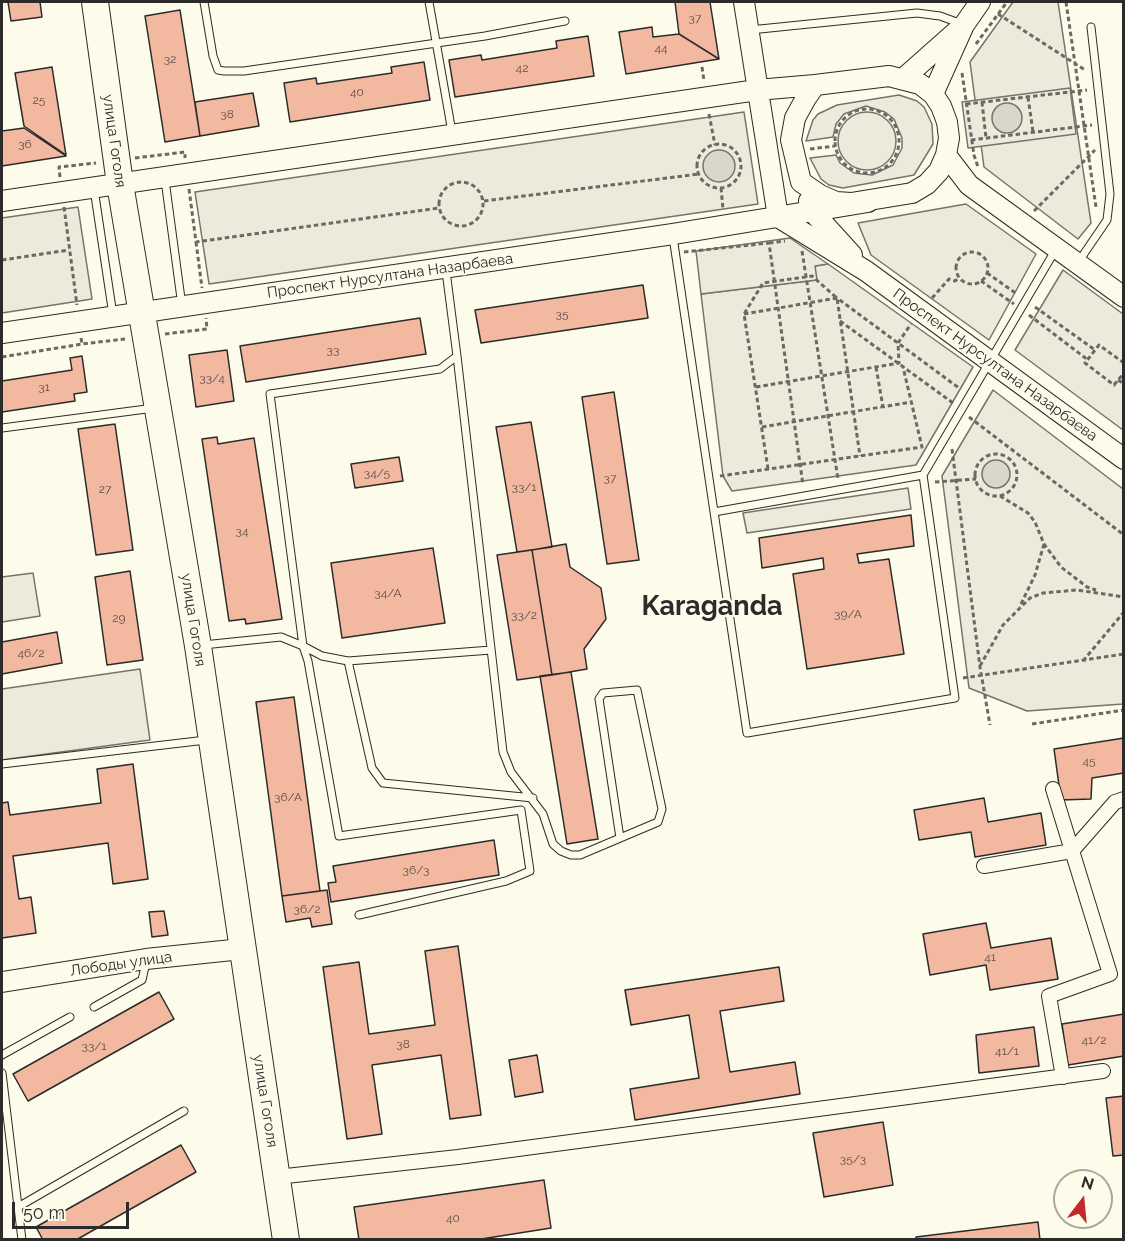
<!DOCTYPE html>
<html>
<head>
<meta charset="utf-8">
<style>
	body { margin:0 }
	#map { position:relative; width:1125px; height:1241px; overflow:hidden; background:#fdfbea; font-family:Raleway,sans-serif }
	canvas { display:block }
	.frame { position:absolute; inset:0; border:3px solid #2b2b2b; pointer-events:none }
	.north { position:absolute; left:1053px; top:1169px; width:60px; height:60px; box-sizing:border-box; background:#fdfbea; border:2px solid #a9a89e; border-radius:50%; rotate:16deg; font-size:16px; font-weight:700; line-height:24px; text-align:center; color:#2b2b2b }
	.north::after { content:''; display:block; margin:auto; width:21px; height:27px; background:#c62828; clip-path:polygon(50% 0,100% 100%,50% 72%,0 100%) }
	.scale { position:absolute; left:12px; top:1202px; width:117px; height:27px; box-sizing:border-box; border:3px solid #2b2b2b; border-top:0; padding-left:8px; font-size:18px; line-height:21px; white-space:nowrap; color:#2b2b2b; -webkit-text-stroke:4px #fdfbea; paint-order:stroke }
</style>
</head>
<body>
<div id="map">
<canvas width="1125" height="1241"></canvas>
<div class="frame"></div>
<div class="north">N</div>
<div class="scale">50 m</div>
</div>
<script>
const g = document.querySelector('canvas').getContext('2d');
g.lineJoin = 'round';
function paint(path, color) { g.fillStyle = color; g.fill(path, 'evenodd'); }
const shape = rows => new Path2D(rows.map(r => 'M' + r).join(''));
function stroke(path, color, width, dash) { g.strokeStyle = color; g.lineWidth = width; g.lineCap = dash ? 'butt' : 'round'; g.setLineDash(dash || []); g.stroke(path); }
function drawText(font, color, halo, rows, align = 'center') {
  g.font = font + ' Raleway,sans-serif'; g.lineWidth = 4.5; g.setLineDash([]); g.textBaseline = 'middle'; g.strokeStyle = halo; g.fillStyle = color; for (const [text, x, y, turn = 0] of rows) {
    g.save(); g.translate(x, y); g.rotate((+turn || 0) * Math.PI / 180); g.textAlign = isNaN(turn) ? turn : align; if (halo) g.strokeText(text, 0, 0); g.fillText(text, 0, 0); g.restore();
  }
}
const green = shape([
	[1013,2,1058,2,1091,223,1078,239,984,167,970,62,1013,2],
	[899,95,917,101,924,107,932,124,933,144,914,175,843,188,829,185,821,179,810,158,836,155,840,163,854,173,872,175,893,165,902,148,902,138,894,119,885,112,866,106,844,114,836,124,833,137,806,141,813,120,818,114,837,105,899,95],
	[744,112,758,204,209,284,195,192,744,112],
	'838 141a29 29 0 1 1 58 0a29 29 0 1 1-58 0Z',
	[966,204,1036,254,989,340,871,255,858,223,966,204],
	[78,207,92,299,2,313,2,218,78,207],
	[828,264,973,367,916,465,732,491,723,476,701,294,816,280,815,266,828,264],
	[1063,270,1123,314,1123,430,1015,350,1063,270],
	[993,390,1123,489,1123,704,1027,711,969,688,942,476,993,390],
	[908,488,911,509,747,533,743,513,908,488]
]);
paint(green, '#ecebdb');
stroke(green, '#74746e', 1.5);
const parking = shape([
	[1070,88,1076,134,968,148,962,102,1070,88],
	[790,238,828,264,815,266,817,280,701,294,696,251,790,238],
	[33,573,40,616,2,622,2,577,33,573],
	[140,669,150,740,2,760,2,689,140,669]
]);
paint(parking, '#eceadb');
stroke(parking, '#74746e', 1.5);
const water = shape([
	'992 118a15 15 0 1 1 30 0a15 15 0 1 1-30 0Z',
	'703 166a16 16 0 1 1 32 0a16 16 0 1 1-32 0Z',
	'982 474a14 14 0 1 1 28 0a14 14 0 1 1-28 0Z'
]);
paint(water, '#d8d7c9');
stroke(water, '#74746e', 1.5);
const building = shape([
	[8,2,40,2,42,17,11,21,8,2],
	[675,2,710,2,719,59,679,34,675,2],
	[180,10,200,136,165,142,145,16,180,10],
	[652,27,653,37,679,34,719,59,626,74,619,32,652,27],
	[588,36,594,76,455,97,449,60,481,55,482,60,557,48,556,41,588,36],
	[424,62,430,100,290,122,284,83,316,78,317,84,392,73,391,67,424,62],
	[52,67,66,155,24,126,15,73,52,67],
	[253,93,259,126,200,136,195,102,253,93],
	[24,128,66,156,2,166,2,131,24,128],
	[643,285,648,318,481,343,475,310,643,285],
	[420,318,426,354,246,382,240,346,420,318],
	[227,350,234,401,196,407,189,355,227,350],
	[82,356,87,392,74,394,75,401,2,412,2,381,72,370,70,358,82,356],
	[614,392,639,560,607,564,582,397,614,392],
	[531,422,552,547,517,552,496,427,531,422],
	[115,424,133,550,96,555,78,429,115,424],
	[217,437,218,444,254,438,282,619,246,624,245,619,229,621,202,439,217,437],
	[399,457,403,481,355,488,351,464,399,457],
	[911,515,914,546,857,554,859,563,889,559,904,654,807,669,793,574,824,569,823,558,762,568,759,538,911,515],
	[566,544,570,567,601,588,606,619,584,649,587,669,552,675,532,550,566,544],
	[433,548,445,623,342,638,331,563,433,548],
	[532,550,552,675,517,680,497,555,532,550],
	[130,571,143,660,107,665,95,577,130,571],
	[57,632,62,663,2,674,2,642,57,632],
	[571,672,598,839,567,844,540,676,571,672],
	[294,697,320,891,282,896,256,702,294,697],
	[1124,738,1124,773,1092,778,1091,799,1061,800,1054,749,1124,738],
	[133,764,148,879,113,884,108,843,13,856,19,899,31,897,36,933,2,938,2,803,8,802,10,815,101,803,97,769,133,764],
	[984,798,988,822,1041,813,1046,845,975,857,971,832,919,840,914,810,984,798],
	[494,840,499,875,331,902,328,883,336,882,333,866,494,840],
	[327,890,332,924,312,927,310,918,286,922,282,896,327,890],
	[164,911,168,935,152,937,149,912,164,911],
	[986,923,991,948,1051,938,1058,979,990,990,986,965,930,975,923,934,986,923],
	[458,946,481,1115,450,1119,441,1055,372,1065,382,1134,347,1139,323,967,359,962,369,1034,435,1025,425,951,458,946],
	[779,967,784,1001,720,1011,730,1072,795,1062,800,1094,635,1120,630,1089,699,1078,689,1015,631,1025,625,990,779,967],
	[159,992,174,1019,28,1101,13,1074,159,992],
	[1124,1014,1124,1056,1068,1065,1062,1024,1124,1014],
	[1034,1027,1039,1066,979,1073,976,1035,1034,1027],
	[537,1055,543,1092,515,1097,509,1060,537,1055],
	[1124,1096,1124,1155,1113,1156,1106,1098,1124,1096],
	[883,1122,893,1185,824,1197,813,1133,883,1122],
	[181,1145,196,1172,76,1240,43,1240,36,1227,181,1145],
	[544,1180,551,1228,475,1240,359,1240,354,1207,544,1180],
	[1038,1222,1040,1240,916,1240,916,1237,1038,1222]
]);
paint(building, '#f2b8a0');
stroke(building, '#2b2b2b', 1.5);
const lane = shape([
	[204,2,213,56,218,70,224,71,244,71,485,36,565,21],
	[429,2,452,132],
	[750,30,917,13,940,16,962,24],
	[165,180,182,306],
	[94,189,113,315],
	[673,237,747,733,955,698,923,475,1056,249],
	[1079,261,1107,220,1110,194,1091,27],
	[446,271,457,356,440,369,270,394,303,646,322,656,348,661,491,650],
	[457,356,503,752,511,772,543,814,553,844,561,851,571,855,580,855,658,822,662,809,637,690,603,693,599,699,620,838],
	[2,428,154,408],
	[714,512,923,475],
	[203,645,281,637,303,646,308,661,339,836,521,810,530,871,506,881,359,915],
	[348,661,372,768,383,783,533,798],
	[2,764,206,740],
	[94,1007,142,980,146,962],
	[2,1055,70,1017],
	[2,1073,22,1240],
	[18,1207,184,1111]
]);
const street = shape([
	[1053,789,1110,974,1049,996,1063,1077],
	[984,866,1072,851,1115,802,1124,799],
	[277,1177,458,1157,1103,1071]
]);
const secondary = shape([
	[744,2,778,217,866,271,1124,459],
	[889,76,920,84,933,94,941,106,947,122,949,138,946,155,939,171,927,184,912,193,851,203,836,202,820,195,801,182,791,140,795,118,806,98,815,85,889,76],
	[904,78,957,31],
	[933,94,964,25,980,2],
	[946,155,969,185,1124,297],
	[2,201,757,90,815,85],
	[809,201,813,212,852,255],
	[2,333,673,234,868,202],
	[2,982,146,959,242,949]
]);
const highway = shape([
	[95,2,120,184,198,646,286,1240]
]);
stroke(lane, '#2b2b2b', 9);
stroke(street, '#2b2b2b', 16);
stroke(secondary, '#2b2b2b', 22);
stroke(highway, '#2b2b2b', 28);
stroke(shape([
	[1066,2,1096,207],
	[998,14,1085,70],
	[976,44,1007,2],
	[702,67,704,81],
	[962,73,974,155,978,167],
	[1028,97,1033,132],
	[982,102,986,138],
	[966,104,1087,90],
	'835 141a32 32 0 1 1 64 0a32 32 0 1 1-64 0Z',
	[709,114,715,145],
	[971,140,1092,125],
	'697 166a22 22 0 1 1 44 0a22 22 0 1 1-44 0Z',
	[810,149,835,146],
	[135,158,185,152,185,158],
	[60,177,59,167,96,163],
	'439 204a22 22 0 1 1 44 0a22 22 0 1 1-44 0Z',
	[721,188,723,209],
	[189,189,196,242,439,208],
	[484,201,699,174],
	[64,207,77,305],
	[1034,211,1095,150],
	[196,242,202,288],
	[769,243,785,241],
	[802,251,838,479],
	[684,252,769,243,803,485],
	'956 268a16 16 0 1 1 32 0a16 16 0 1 1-32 0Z',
	[2,260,69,250],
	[987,273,1017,294],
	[981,281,1014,304],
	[932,298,949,279,955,281,959,278],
	[1035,307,1095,350],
	[744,314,837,298,959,388],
	[1029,315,1088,360],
	[840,321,953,403],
	[165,334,207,329,206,318],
	[81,338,82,344,125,339],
	[2,357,82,344],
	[1124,363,1099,345,1085,363,1114,385,1124,373],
	[876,367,883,407],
	[1118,380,1124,384],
	[756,387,899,363,898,343,911,324],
	[969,417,1124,535],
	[762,427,911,402],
	[952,449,980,667,990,725],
	'975 475a21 21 0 1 1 42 0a21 21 0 1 1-42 0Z',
	[768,469,744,314,763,283,812,276,837,298,860,456],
	[720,476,922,447,903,367],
	[935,482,976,479],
	[1000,496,1028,513,1035,522,1044,544,1061,567,1087,587,1096,590],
	[1021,604,1035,575,1044,544],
	[1083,661,1124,612],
	[980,666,1003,625,1030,598,1043,593,1077,590,1124,597],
	[963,678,1124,654],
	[1032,724,1124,710]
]), '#6a6964', 3, [4.5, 3]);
stroke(lane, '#fdfbea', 7);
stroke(street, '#fdfbea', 14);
stroke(secondary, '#fdfbea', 20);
stroke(highway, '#fdfbea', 26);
drawText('12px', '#5d4e48', null, [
	["37",695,18],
	["44",661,48],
	["32",170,59],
	["42",522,68],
	["40",357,92],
	["25",39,100],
	["38",227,114],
	["36",25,144],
	["35",562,314],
	["33",333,350],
	["33/4",212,378],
	["31",44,387],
	["34/5",377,473],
	["37",610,478],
	["33/1",524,487],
	["27",105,489],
	["34",242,531],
	["34/A",388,593],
	["39/А",848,614],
	["33/2",524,615],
	["29",119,618],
	["46/2",31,653],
	["45",1089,761],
	["36/A",288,797],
	["36/3",416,870],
	["36/2",307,909],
	["41",990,957],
	["41/2",1094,1040],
	["38",403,1044],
	["33/1",94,1046],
	["41/1",1007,1051],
	["35/3",853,1159],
	["40",453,1218]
]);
drawText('15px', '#2b2b2b', '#fdfbea', [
	["улица Гоголя",114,141,82],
	["Проспект Нурсултана Назарбаева",390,276,-8],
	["Проспект Нурсултана Назарбаева",995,365,36],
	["улица Гоголя",193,620,81],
	["Лободы улица",121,964,-8],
	["улица Гоголя",265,1101,81]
]);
drawText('bold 27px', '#2b2b2b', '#fdfbea', [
	["Karaganda",712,607]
]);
</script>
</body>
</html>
